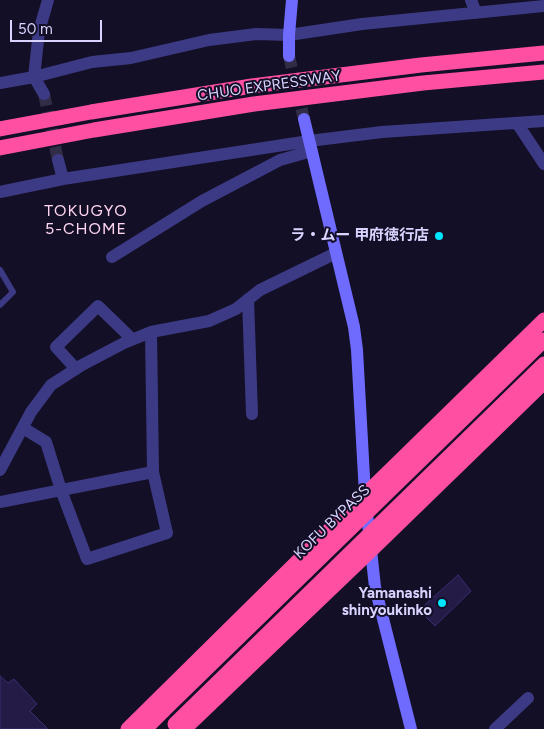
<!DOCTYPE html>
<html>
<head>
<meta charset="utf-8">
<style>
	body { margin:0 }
	#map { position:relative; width:544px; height:729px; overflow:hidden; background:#130f26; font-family:Figtree,sans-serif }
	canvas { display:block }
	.scale { position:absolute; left:10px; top:20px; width:92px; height:22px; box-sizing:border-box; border:2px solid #d9d4ff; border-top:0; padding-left:6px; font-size:15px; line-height:18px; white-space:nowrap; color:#d9d4ff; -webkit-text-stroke:4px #130f26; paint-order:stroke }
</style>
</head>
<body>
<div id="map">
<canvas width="544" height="729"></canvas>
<div class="scale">50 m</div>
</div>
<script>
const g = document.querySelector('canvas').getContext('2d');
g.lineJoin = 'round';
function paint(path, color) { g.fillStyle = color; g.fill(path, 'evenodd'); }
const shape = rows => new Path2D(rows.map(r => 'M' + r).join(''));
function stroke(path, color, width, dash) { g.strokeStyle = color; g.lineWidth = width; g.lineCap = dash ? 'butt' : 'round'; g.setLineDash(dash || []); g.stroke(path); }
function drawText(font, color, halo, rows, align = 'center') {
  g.font = font + ' Figtree,"Noto Sans JP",sans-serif'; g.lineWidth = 4; g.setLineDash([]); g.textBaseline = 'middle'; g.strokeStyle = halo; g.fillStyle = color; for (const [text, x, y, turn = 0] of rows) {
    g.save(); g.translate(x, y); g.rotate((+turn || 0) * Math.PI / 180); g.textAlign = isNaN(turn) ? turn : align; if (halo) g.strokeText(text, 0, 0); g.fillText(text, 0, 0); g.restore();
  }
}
const building = shape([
	[458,575,471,591,435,626,419,610,458,575],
	[0,676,8,683,14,679,37,704,30,711,48,729,0,729,0,676]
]);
paint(building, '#241b47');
stroke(building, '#3b2d73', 1);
stroke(shape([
	[44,94,58,160]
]), '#312d47', 12, [12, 6]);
stroke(shape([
	[289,56,304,119]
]), '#312d47', 12, [12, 6]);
stroke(shape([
	[0,270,13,292,0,305]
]), '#3d3a85', 6);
stroke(shape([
	[471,0,476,13],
	[0,83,34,77,92,62,131,58,209,40,256,34,289,35,362,24,544,6],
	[44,94,34,77,39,31,48,0],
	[517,123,544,164],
	[58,160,63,179],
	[0,192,63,179,309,141,382,132,544,121],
	[112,257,202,201,280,160,312,151],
	[248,299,252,414],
	[76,369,56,347,98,306,132,339],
	[23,428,46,442,61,490,87,559,167,533,153,472],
	[0,470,31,412,51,385,82,365,124,343,151,332,209,321,236,309,260,290,336,253],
	[0,502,153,472,151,332],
	[495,729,528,698]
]), '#3d3a85', 12);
stroke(shape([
	[289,56,289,35,292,0],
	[304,119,354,327,357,350,365,495,375,587,411,729]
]), '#6f6bff', 12);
stroke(shape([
	[0,129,91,112,252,86,421,65,544,53],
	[0,148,94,130,254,104,423,83,544,72],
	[128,729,365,495,544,320],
	[145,729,163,711],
	[184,729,370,551,544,382]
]), '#ff4fa3', 15);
stroke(shape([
	[163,711,544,340],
	[175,724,544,364]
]), '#ff4fa3', 15);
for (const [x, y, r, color] of [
	[439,236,5,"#00e5ff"],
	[442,603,5,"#00e5ff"]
]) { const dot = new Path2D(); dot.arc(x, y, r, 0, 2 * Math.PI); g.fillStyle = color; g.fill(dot); stroke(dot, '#130f26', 2); }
drawText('15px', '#d9d4ff', '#130f26', [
	["CHUO EXPRESSWAY",269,86,-8],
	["KOFU BYPASS",332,522,-44]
]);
drawText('bold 15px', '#d9d4ff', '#130f26', [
	["ラ・ムー 甲府徳行店",429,236],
	["Yamanashi",432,594],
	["shinyoukinko",432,611]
], 'right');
g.letterSpacing = '1px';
drawText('16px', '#ffd6f0', '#130f26', [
	["TOKUGYO",86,211],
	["5-CHOME",86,229]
]);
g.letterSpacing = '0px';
</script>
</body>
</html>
